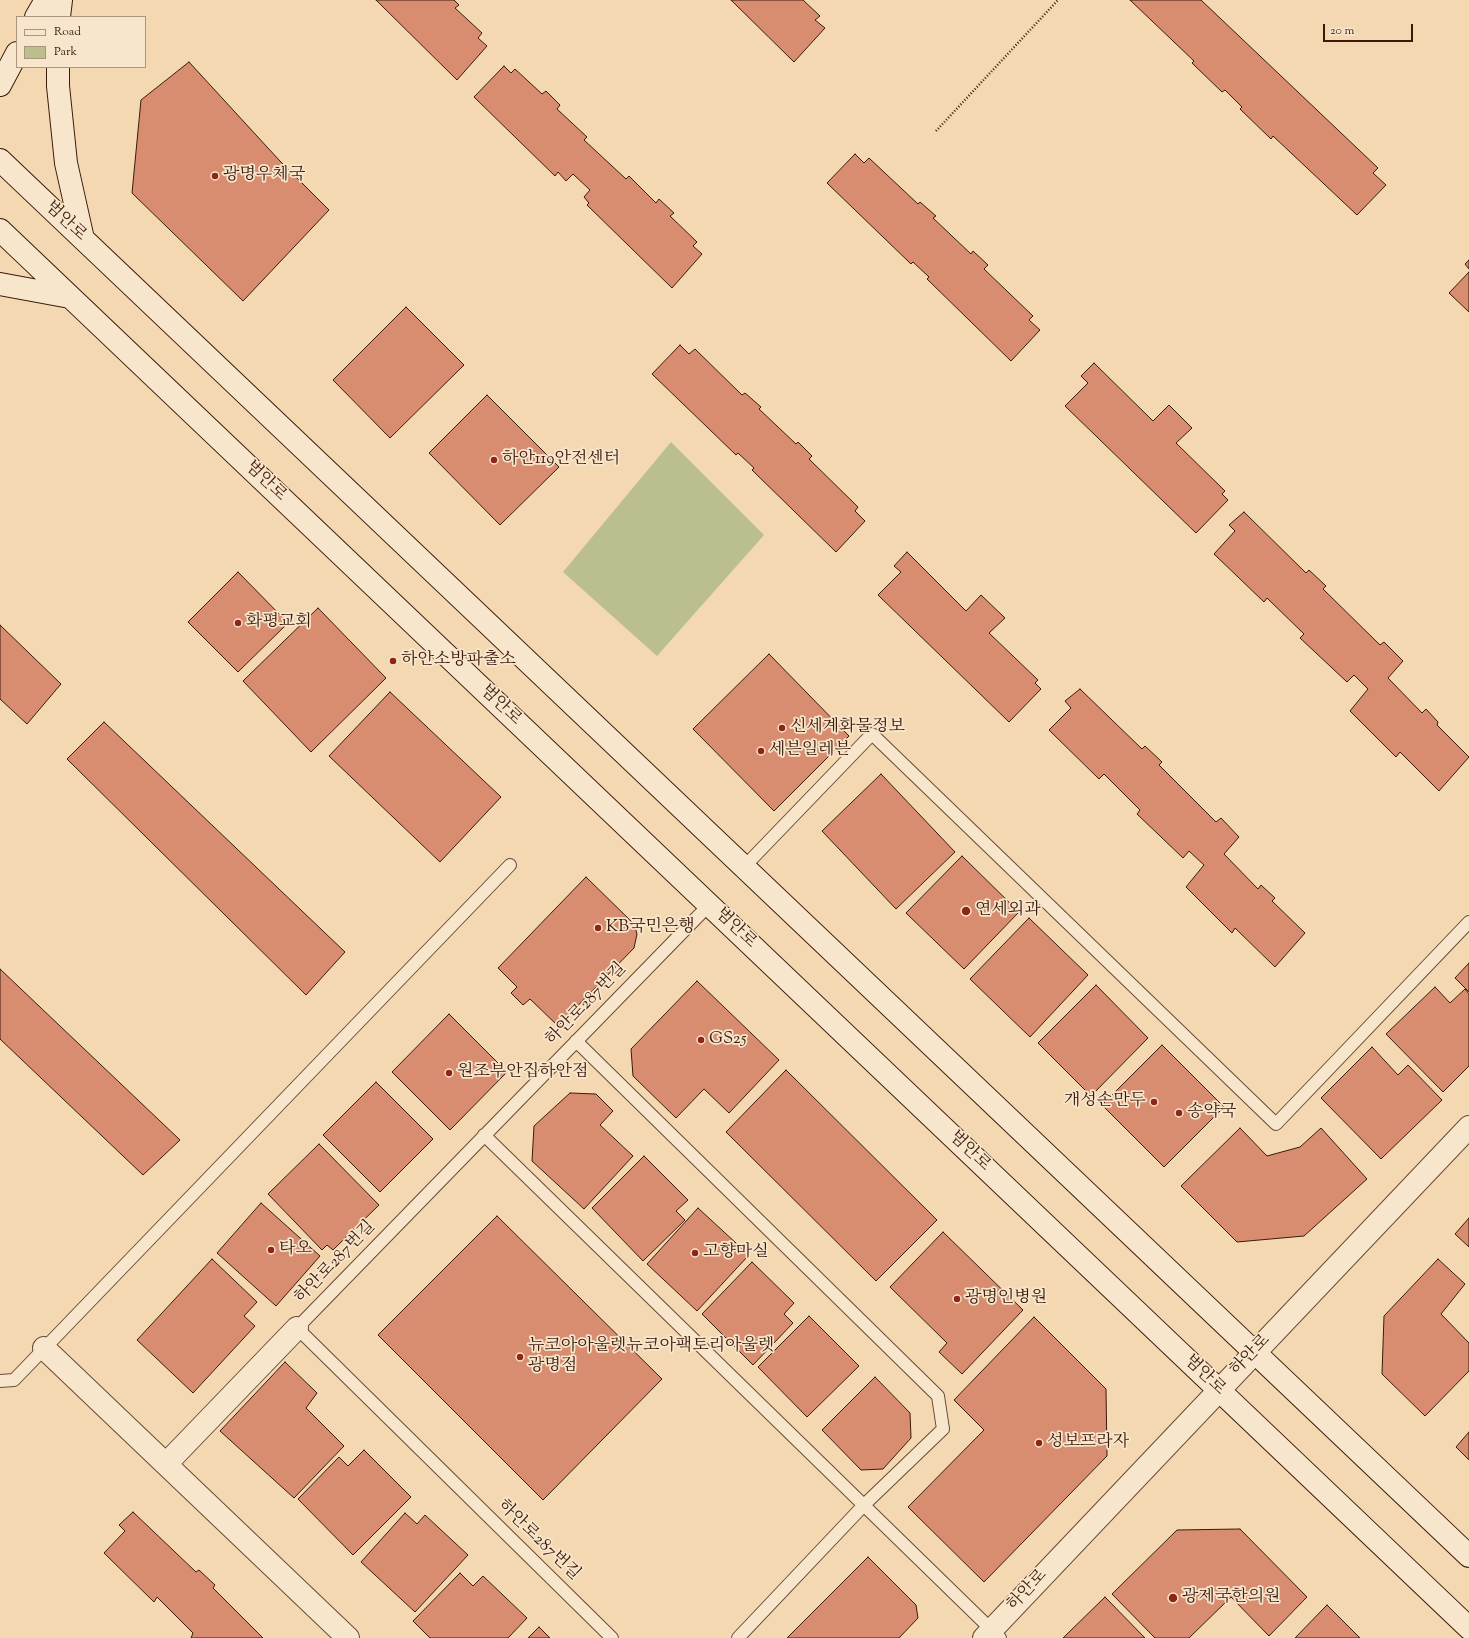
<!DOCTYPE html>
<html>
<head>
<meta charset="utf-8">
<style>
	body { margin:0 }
	#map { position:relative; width:1469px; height:1638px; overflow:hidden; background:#f4d8b1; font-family:"Sorts Mill Goudy",serif }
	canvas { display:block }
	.legend { position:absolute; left:16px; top:16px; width:130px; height:52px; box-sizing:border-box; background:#f8e6cc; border:1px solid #ac947f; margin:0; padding:5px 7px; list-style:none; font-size:12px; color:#3b1a0c }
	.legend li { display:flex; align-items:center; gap:8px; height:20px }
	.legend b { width:20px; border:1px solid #ac947f }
	.scale { position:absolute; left:1323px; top:24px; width:90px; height:18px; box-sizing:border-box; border:2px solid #3b1a0c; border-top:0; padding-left:5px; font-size:12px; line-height:14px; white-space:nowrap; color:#3b1a0c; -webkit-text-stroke:3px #f8e6cc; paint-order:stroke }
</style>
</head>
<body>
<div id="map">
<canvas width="1469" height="1638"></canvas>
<ul class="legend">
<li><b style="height:5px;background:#f8e6cc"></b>Road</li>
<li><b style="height:11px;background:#babf8d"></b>Park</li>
</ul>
<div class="scale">20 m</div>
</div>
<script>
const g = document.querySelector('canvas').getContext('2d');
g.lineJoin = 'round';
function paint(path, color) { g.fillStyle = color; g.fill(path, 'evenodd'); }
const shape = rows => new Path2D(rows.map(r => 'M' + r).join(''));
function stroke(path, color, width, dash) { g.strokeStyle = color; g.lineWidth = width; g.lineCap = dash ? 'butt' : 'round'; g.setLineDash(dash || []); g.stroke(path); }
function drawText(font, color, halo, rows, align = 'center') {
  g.font = font + ' "Sorts Mill Goudy","Noto Serif KR",serif'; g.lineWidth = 3.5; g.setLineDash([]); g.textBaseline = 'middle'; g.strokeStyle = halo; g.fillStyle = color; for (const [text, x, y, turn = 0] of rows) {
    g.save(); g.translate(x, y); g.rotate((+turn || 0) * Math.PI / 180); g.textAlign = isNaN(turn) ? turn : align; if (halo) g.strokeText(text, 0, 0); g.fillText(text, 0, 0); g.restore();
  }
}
paint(shape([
	[671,442,764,535,657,656,563,572]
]), '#babf8d');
const building = shape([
	[376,0,454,0,459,5,455,8,482,33,478,38,487,46,457,80,376,0],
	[731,0,803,0,820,16,815,20,825,28,794,62,731,0],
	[1130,0,1201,0,1378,168,1373,173,1386,185,1357,215,1273,136,1271,139,1240,109,1242,107,1225,90,1222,92,1192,63,1194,61,1130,0],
	[189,62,279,160,329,210,243,301,132,193,141,100,189,62],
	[504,66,511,73,515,69,542,94,546,91,560,105,557,109,587,137,584,140,626,179,629,176,656,203,659,199,674,213,670,216,697,242,693,246,702,254,672,288,587,205,589,203,584,197,590,190,573,174,566,181,558,172,555,176,474,97,504,66],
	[855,154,864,163,869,158,918,204,920,202,936,216,933,218,971,254,973,251,988,265,984,269,1033,316,1029,320,1040,330,1011,361,927,279,929,277,913,262,911,264,827,183,855,154],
	[1469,260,1469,269,1465,264,1469,260],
	[1469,272,1469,312,1449,293,1469,272],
	[406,307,464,365,390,438,333,380,406,307],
	[680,345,689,354,695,349,742,395,745,393,761,407,759,409,796,444,798,442,812,456,809,459,858,507,855,511,865,521,836,552,752,470,754,468,738,453,736,455,652,374,680,345],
	[1094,363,1153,421,1169,405,1192,428,1176,443,1225,491,1222,494,1228,500,1196,533,1065,406,1088,383,1081,376,1094,363],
	[487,395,559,467,500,525,429,453,487,395],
	[1244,512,1306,573,1309,570,1326,586,1323,589,1380,645,1384,642,1403,661,1388,678,1422,713,1426,709,1438,722,1437,725,1469,757,1439,791,1400,752,1396,757,1350,711,1368,689,1354,675,1347,682,1300,638,1304,634,1267,598,1264,602,1214,554,1235,531,1229,525,1244,512],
	[907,552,966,611,981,595,1005,618,989,633,1038,680,1035,683,1041,689,1009,722,878,595,901,572,894,566,907,552],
	[238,572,288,623,238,672,188,622,238,572],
	[318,608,386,678,311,752,243,681,318,608],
	[0,625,61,684,27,724,0,699,0,625],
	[769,654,849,736,774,811,693,729,769,654],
	[1080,689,1142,749,1145,746,1162,762,1159,765,1216,822,1221,818,1239,837,1224,854,1258,889,1261,885,1275,898,1272,901,1305,933,1275,967,1235,928,1232,933,1186,887,1204,865,1189,851,1183,858,1137,814,1140,810,1104,774,1099,779,1049,730,1071,708,1065,701,1080,689],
	[390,692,501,797,440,862,329,756,390,692],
	[104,722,345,952,306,995,67,759,104,722],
	[881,774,955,852,896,909,822,831,881,774],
	[962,856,1019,912,964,969,906,913,962,856],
	[586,877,634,924,637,934,634,948,558,1026,530,999,523,1005,511,993,517,987,498,968,586,877],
	[1029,918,1088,975,1030,1037,970,979,1029,918],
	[1469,963,1469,992,1455,978,1469,963],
	[0,969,180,1140,143,1175,0,1039,0,969],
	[697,981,779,1060,729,1113,704,1089,676,1118,633,1076,631,1049,697,981],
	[1096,985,1148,1038,1091,1096,1038,1043,1096,985],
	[1435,987,1450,1003,1465,989,1469,994,1469,1066,1443,1092,1386,1034,1435,987],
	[449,1014,507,1072,450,1130,392,1072,449,1014],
	[1162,1045,1224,1107,1164,1167,1102,1105,1162,1045],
	[1372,1047,1398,1075,1408,1065,1442,1100,1381,1159,1321,1098,1372,1047],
	[786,1070,937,1220,876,1281,726,1132,786,1070],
	[376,1082,433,1139,380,1192,323,1135,376,1082],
	[570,1093,596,1094,613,1111,600,1125,633,1156,584,1209,532,1161,534,1126,570,1093],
	[1240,1128,1267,1156,1300,1147,1321,1128,1367,1179,1304,1236,1237,1242,1181,1186,1240,1128],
	[319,1144,379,1205,333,1250,327,1245,322,1250,268,1194,319,1144],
	[644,1156,688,1200,676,1211,685,1220,643,1261,592,1208,644,1156],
	[261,1203,320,1256,276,1306,217,1253,261,1203],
	[698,1208,749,1255,697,1311,647,1264,698,1208],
	[497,1216,662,1379,543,1500,378,1335,497,1216],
	[1469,1218,1469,1247,1455,1234,1469,1218],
	[943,1232,1023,1310,962,1374,939,1352,947,1343,890,1287,943,1232],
	[212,1259,257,1302,244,1316,255,1326,193,1393,137,1340,212,1259],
	[1438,1259,1465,1284,1441,1314,1469,1343,1469,1371,1425,1416,1382,1374,1384,1316,1438,1259],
	[752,1262,794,1303,784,1314,793,1323,753,1365,702,1314,752,1262],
	[809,1316,859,1366,807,1417,758,1367,809,1316],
	[1034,1317,1106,1389,1107,1456,984,1582,908,1507,984,1430,954,1400,1034,1317],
	[285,1362,317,1393,306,1408,344,1446,294,1498,220,1431,285,1362],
	[875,1377,910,1413,911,1438,883,1469,861,1470,822,1430,875,1377],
	[1469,1432,1469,1460,1456,1447,1469,1432],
	[364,1450,411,1497,353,1555,298,1499,339,1457,348,1466,364,1450],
	[133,1512,196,1572,199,1570,215,1585,213,1588,263,1638,191,1638,193,1633,157,1597,154,1602,104,1553,125,1531,119,1525,133,1512],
	[405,1513,417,1524,425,1515,468,1555,415,1612,361,1562,405,1513],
	[1240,1529,1307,1597,1269,1636,1231,1597,1189,1638,1155,1638,1112,1594,1177,1530,1240,1529],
	[868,1557,916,1605,918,1618,899,1638,787,1638,868,1557],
	[460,1573,473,1586,483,1576,527,1618,508,1638,430,1638,413,1621,460,1573],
	[1105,1597,1145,1638,1063,1638,1105,1597],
	[1327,1605,1360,1638,1295,1638,1327,1605],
	[539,1627,550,1638,528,1638,539,1627]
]);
paint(building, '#d88d70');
stroke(building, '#3b1a0c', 1);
const service = shape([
	[744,867,872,734,1276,1124,1469,922],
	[576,1041,938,1396,943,1429,864,1505,738,1638],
	[484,1135,1000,1638],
	[0,1381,14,1380,510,865],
	[612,1638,297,1328,709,905]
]);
const minor = shape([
	[44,1348,348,1638],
	[166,1464,297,1328]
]);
const tertiary = shape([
	[984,1638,1469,1127]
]);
const secondary = shape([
	[36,17,46,0],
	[59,17,61,0],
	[58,67,58,86,66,163,83,239],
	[0,85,17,53],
	[0,160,1469,1556],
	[0,230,1469,1628],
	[0,284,70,297]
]);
stroke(service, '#694a35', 14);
stroke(minor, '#694a35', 24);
stroke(tertiary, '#694a35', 24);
stroke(secondary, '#3b1a0c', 24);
stroke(shape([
	[936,131,1058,0]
]), '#3b1a0c', 2.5, [1, 2]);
stroke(service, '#f8e6cc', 12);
stroke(minor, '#f8e6cc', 22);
stroke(tertiary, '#f8e6cc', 22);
stroke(secondary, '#f8e6cc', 22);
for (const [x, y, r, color] of [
	[215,176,4,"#8f2418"],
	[494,460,4,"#8f2418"],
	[238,623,4,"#8f2418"],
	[393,661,4,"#8f2418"],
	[782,728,4,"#8f2418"],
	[761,751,4,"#8f2418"],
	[966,911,5,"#8f2418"],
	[598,928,4,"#8f2418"],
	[701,1040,4,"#8f2418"],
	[449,1073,4,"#8f2418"],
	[1154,1102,4,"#8f2418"],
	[1179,1113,4,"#8f2418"],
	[271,1250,4,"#8f2418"],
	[695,1253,4,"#8f2418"],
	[957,1299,4,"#8f2418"],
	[520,1357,4,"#8f2418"],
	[1039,1443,4,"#8f2418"],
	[1173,1598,5,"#8f2418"]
]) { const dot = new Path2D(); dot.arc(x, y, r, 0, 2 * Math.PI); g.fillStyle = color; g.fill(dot); stroke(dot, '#f8e6cc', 1.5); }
drawText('17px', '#3b1a0c', '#f8e6cc', [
	["광명우체국",223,176],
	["하안119안전센터",502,460],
	["화평교회",246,623],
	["하안소방파출소",401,661],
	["신세계화물정보",790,728],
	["세븐일레븐",769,751],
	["연세외과",975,911],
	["KB국민은행",606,928],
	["GS25",709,1040],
	["원조부안집하안점",457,1073],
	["개성손만두",1146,1102,"right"],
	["송약국",1187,1113],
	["타오",279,1250],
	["고향마실",703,1253],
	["광명인병원",965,1299],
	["뉴코아아울렛뉴코아팩토리아울렛",528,1347],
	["광명점",528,1367],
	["성보프라자",1047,1443],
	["광제국한의원",1182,1598]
], 'left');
drawText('17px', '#3b1a0c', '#f8e6cc', [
	["범안로",65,222,43],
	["범안로",265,482,44],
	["범안로",500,706,44],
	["범안로",735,929,44],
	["하안로287번길",587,1005,-46],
	["범안로",969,1152,44],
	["하안로287번길",336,1263,-46],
	["하안로",1251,1356,-46],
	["범안로",1204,1376,44],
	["하안로287번길",538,1541,44],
	["하안로",1028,1591,-47]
]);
</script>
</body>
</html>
